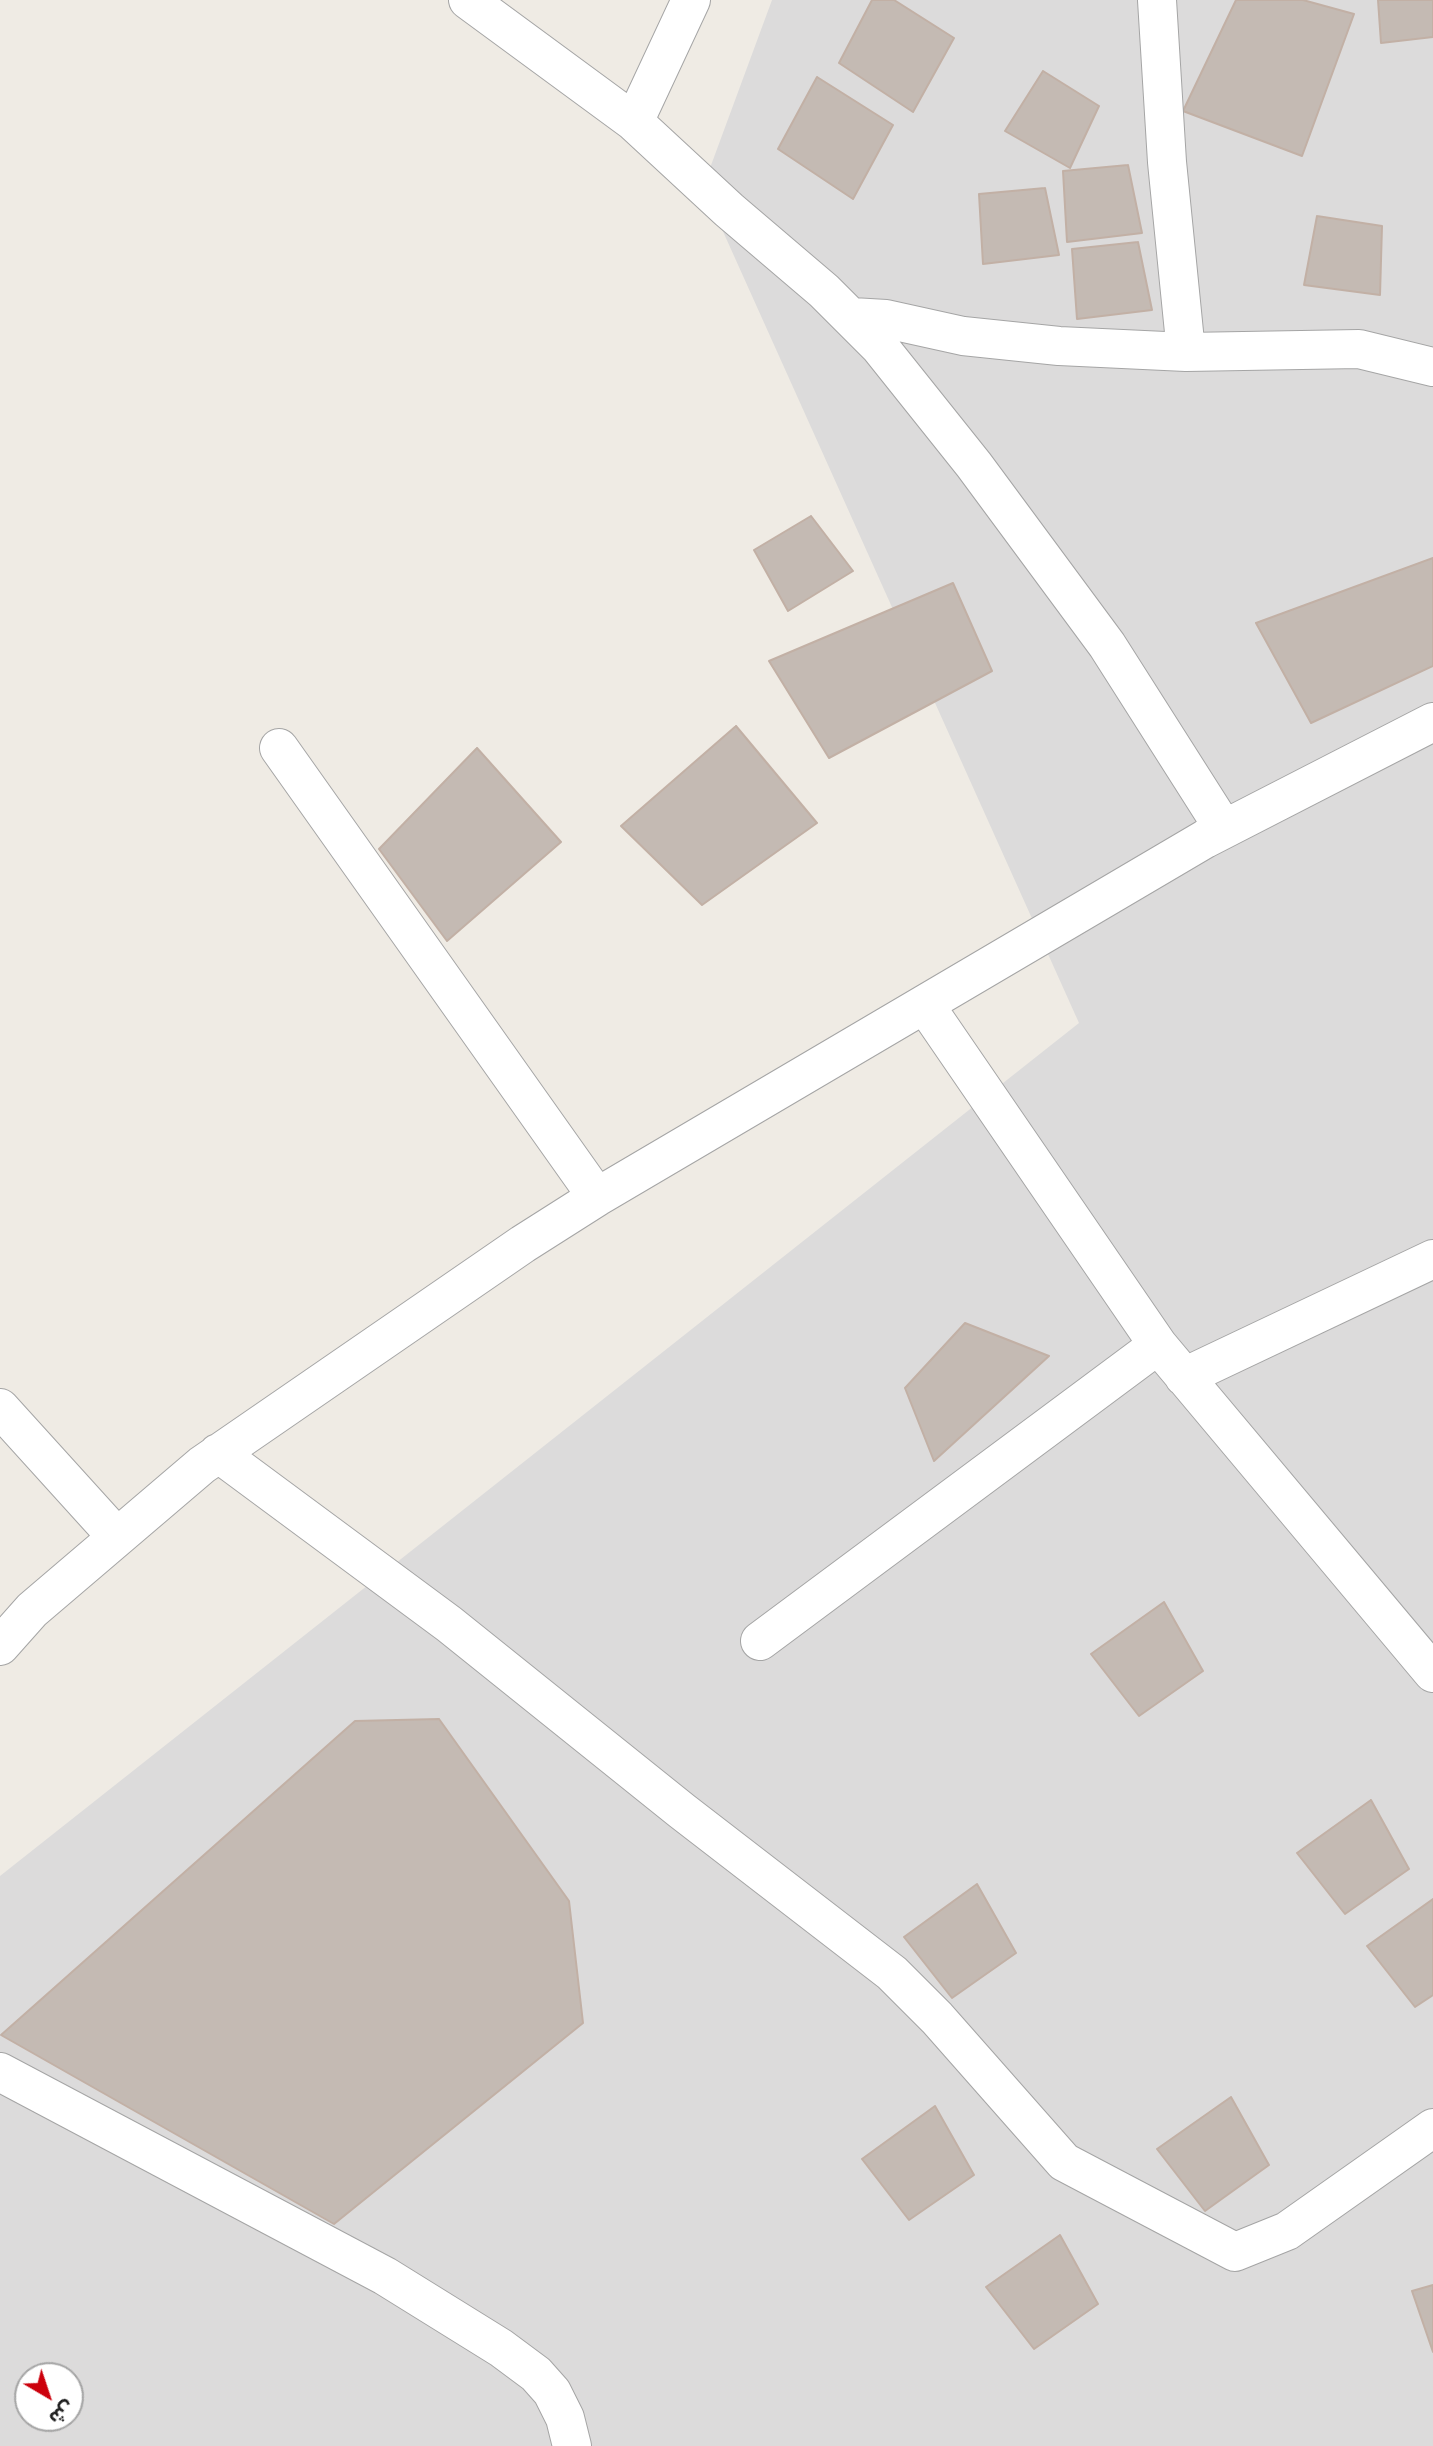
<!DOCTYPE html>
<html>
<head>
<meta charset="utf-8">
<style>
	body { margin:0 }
	#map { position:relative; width:1433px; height:2446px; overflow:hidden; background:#efebe4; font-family:"Sofia Sans Condensed","Noto Sans Arabic",sans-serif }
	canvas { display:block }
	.north { position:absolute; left:14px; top:2362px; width:70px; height:70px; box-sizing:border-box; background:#fff; border:2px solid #a5a5a5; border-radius:50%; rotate:141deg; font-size:19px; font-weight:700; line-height:28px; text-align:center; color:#1e1e1e }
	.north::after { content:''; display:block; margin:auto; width:24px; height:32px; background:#cc000c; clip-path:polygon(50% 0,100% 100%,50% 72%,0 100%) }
</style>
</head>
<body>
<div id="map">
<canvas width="1433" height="2446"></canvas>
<div class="north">ش</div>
</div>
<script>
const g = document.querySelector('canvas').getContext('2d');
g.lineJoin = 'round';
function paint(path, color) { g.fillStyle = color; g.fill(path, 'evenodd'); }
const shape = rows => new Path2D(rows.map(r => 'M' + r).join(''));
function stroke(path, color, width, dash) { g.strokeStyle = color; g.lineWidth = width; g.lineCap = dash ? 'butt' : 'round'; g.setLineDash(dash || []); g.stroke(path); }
paint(shape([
	[772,0,1433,0,1433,2446,0,2446,0,1876,1079,1023,703,187],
	[28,2376,70,2376,70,2418,28,2418]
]), '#dcdbdb');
const building = shape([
	[872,0,894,0,954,38,913,112,839,63,872,0],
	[1236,0,1303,0,1354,14,1302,156,1183,111,1236,0],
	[1378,0,1433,0,1433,37,1381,43,1378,0],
	[1043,71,1099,106,1070,168,1005,131,1043,71],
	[817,77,893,125,853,199,778,149,817,77],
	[1128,165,1142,233,1067,242,1063,171,1128,165],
	[1045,188,1059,255,983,264,979,194,1045,188],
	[1317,216,1382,226,1380,295,1304,285,1317,216],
	[1138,242,1152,310,1077,319,1072,249,1138,242],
	[811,516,853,571,788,611,754,550,811,516],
	[1433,558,1433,666,1311,723,1256,623,1433,558],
	[953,583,992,671,829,758,769,661,953,583],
	[736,726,817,823,702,905,621,826,736,726],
	[477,748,561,842,447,941,379,849,477,748],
	[965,1323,1049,1356,934,1461,905,1388,965,1323],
	[1164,1602,1203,1671,1139,1716,1091,1654,1164,1602],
	[439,1719,569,1901,583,2023,334,2224,1,2035,355,1721,439,1719],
	[1371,1800,1409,1869,1345,1914,1297,1853,1371,1800],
	[977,1884,1016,1953,952,1998,904,1937,977,1884],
	[1433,1899,1433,1995,1415,2007,1367,1946,1433,1899],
	[1231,2097,1269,2165,1205,2211,1157,2149,1231,2097],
	[935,2106,974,2175,909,2220,862,2159,935,2106],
	[1060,2235,1098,2304,1034,2349,986,2287,1060,2235],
	[1433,2285,1433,2352,1412,2291,1433,2285]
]);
paint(building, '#c4bab3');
stroke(building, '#c2b0a5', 2);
const minor = shape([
	[468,0,634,122,729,210,824,291,879,346,974,465,1107,645,1224,829],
	[1157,0,1167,162,1186,352],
	[634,122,691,0],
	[852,317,886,319,963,336,1059,346,1186,352,1359,349,1433,367],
	[279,748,597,1197],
	[925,1005,1158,1345,1433,1673],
	[1184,1377,1433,1259],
	[0,1408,116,1536],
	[218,1453,449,1624,682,1811,892,1973,937,2018,1064,2162,1235,2252,1287,2231,1433,2128],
	[760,1641,1158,1345],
	[0,1646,32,1610,202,1465,523,1244,597,1197,1205,839,1433,722],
	[0,2072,385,2276,501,2348,536,2374,552,2392,565,2418,572,2446]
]);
stroke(minor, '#a5a5a5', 40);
stroke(minor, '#fff', 38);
</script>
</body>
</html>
